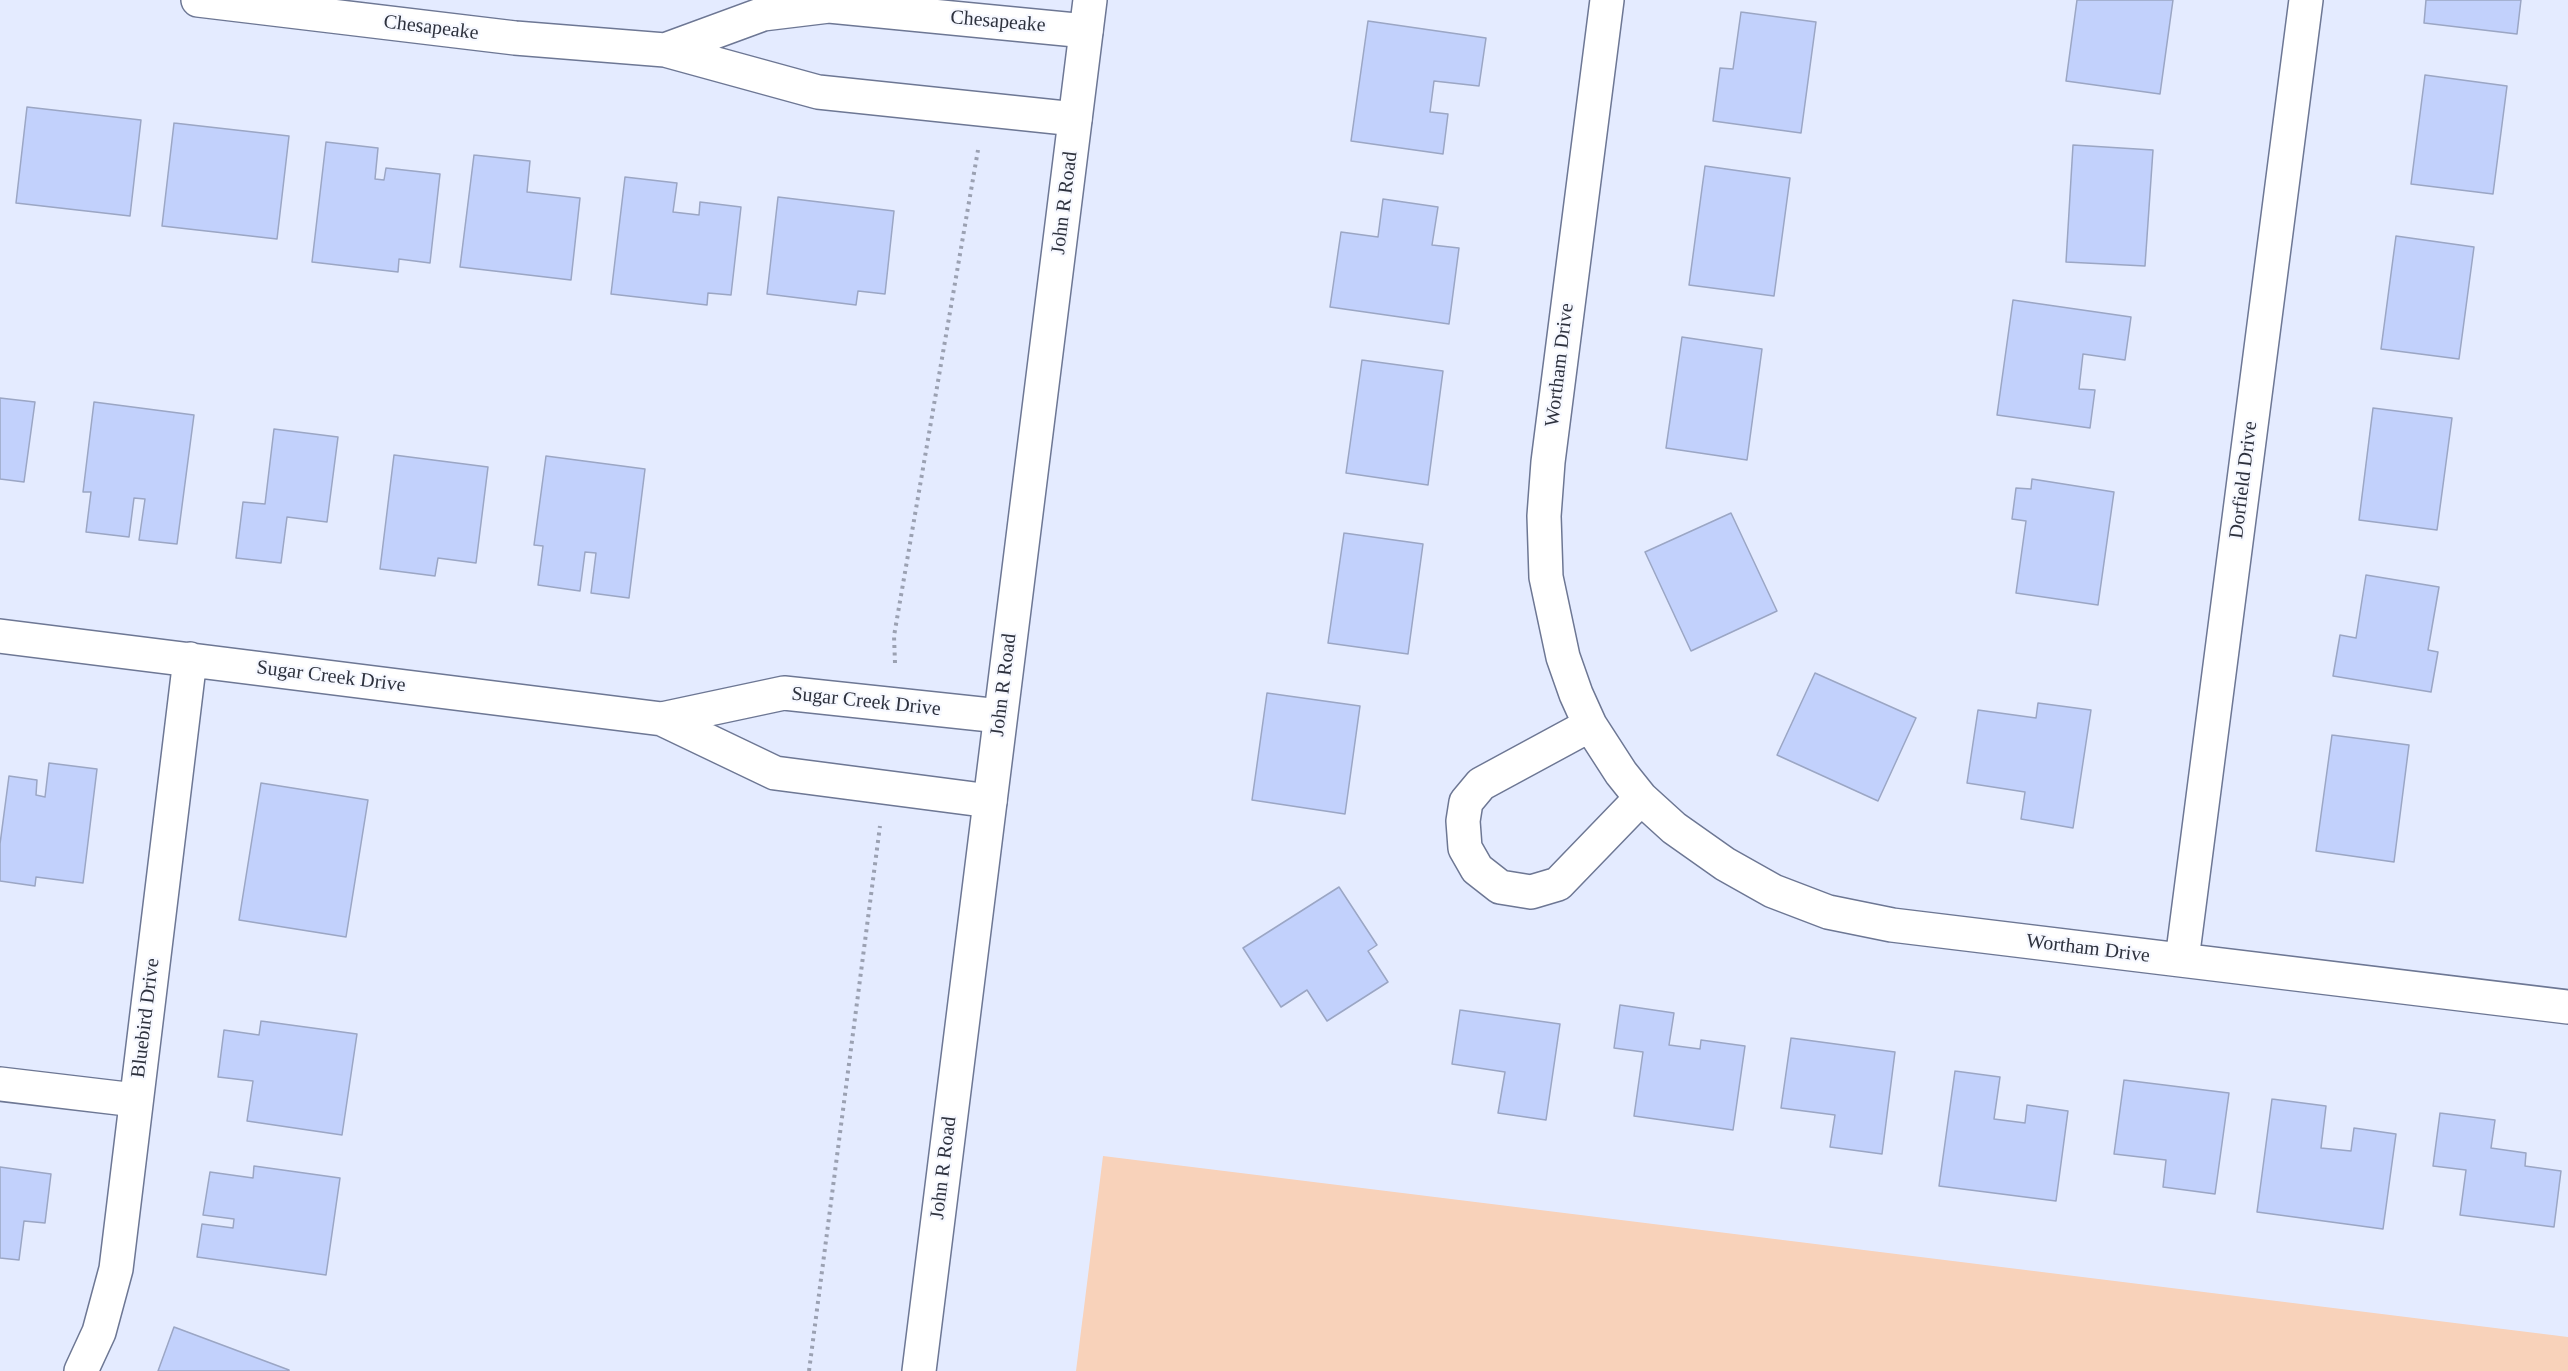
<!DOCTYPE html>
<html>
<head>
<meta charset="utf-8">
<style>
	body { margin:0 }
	canvas { display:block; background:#e4ebff }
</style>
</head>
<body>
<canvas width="2568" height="1371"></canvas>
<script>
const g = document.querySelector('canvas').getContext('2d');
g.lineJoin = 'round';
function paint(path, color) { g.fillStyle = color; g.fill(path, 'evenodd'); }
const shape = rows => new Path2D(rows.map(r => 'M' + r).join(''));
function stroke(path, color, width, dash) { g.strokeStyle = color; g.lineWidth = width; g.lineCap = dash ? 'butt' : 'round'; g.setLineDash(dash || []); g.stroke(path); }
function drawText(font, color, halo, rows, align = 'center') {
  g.font = font + ' "Times New Roman",serif'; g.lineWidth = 4.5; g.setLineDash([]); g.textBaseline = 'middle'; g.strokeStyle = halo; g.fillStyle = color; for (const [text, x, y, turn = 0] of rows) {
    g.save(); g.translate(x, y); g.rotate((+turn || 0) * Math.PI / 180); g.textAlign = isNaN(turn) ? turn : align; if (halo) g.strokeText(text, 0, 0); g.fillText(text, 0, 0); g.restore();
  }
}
paint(shape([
	[1103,1156,2568,1337,2568,1371,1076,1371]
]), '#f8d2ba');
const building = shape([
	[2077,0,2173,0,2160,94,2066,81,2077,0],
	[2426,0,2521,0,2517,34,2424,23,2426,0],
	[1741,12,1816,22,1801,133,1713,121,1720,68,1733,69,1741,12],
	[1368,21,1486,38,1479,86,1434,81,1430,112,1448,114,1443,154,1351,141,1368,21],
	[2425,75,2507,86,2493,194,2411,184,2425,75],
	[27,107,141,120,130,216,16,203,27,107],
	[174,123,289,136,277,239,162,226,174,123],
	[326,142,378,148,375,179,384,180,386,168,440,174,430,263,399,259,398,272,312,262,326,142],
	[2073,145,2153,150,2145,266,2066,262,2073,145],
	[474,155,530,161,527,192,580,198,571,280,460,267,474,155],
	[1705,166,1790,178,1774,296,1689,285,1705,166],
	[625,177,677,183,673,212,699,215,700,202,741,207,731,295,708,293,707,305,611,294,625,177],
	[778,197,894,211,885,294,858,291,856,305,767,294,778,197],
	[1383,199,1438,207,1432,245,1459,248,1449,324,1330,307,1341,232,1378,237,1383,199],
	[2396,236,2474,247,2459,359,2381,349,2396,236],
	[2013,300,2131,317,2125,360,2083,354,2079,389,2095,390,2090,428,1997,415,2013,300],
	[1682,337,1762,349,1747,460,1666,448,1682,337],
	[1362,360,1443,371,1428,485,1346,473,1362,360],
	[0,398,35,402,24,482,0,479,0,398],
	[94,402,194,415,177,544,139,540,145,499,134,498,129,537,86,532,91,492,83,492,94,402],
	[2373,408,2452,418,2437,530,2359,520,2373,408],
	[274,429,338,437,327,522,287,517,281,563,236,558,243,502,265,504,274,429],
	[394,455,488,467,476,563,438,558,435,576,380,569,394,455],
	[546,456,645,469,629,598,591,593,596,553,585,552,580,591,538,585,543,546,534,545,546,456],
	[2032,479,2114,492,2098,605,2016,593,2026,521,2012,519,2016,488,2031,489,2032,479],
	[1731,513,1777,611,1691,651,1645,552,1731,513],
	[1344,533,1423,544,1408,654,1328,643,1344,533],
	[2366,575,2439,587,2428,650,2438,652,2431,692,2333,676,2340,635,2356,638,2366,575],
	[1815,673,1916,718,1878,801,1777,755,1815,673],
	[1267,693,1360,706,1345,814,1252,800,1267,693],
	[2038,703,2091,710,2073,828,2021,819,2025,792,1967,783,1978,710,2036,718,2038,703],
	[2332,735,2409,745,2394,862,2316,851,2332,735],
	[49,763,97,769,83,883,36,877,35,886,0,881,0,844,9,776,37,780,36,795,45,797,49,763],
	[261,783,368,800,346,937,239,920,261,783],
	[1339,887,1377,945,1368,951,1388,982,1327,1021,1307,990,1281,1007,1243,948,1339,887],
	[1620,1005,1674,1013,1669,1045,1700,1049,1701,1040,1745,1046,1733,1130,1634,1116,1643,1052,1614,1048,1620,1005],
	[1460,1010,1560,1024,1546,1120,1498,1113,1505,1072,1452,1064,1460,1010],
	[261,1021,357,1034,342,1135,247,1121,253,1081,218,1077,224,1030,259,1035,261,1021],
	[1791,1038,1895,1052,1882,1154,1830,1147,1835,1115,1781,1108,1791,1038],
	[1955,1071,2000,1077,1994,1119,2025,1123,2027,1105,2068,1111,2056,1201,1939,1186,1955,1071],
	[2124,1080,2229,1093,2215,1194,2163,1187,2166,1160,2114,1154,2124,1080],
	[2272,1099,2326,1106,2321,1148,2351,1151,2354,1128,2396,1134,2383,1229,2257,1212,2272,1099],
	[2440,1113,2495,1120,2491,1148,2526,1153,2525,1166,2561,1171,2554,1227,2460,1215,2466,1170,2433,1166,2440,1113],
	[254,1166,340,1178,326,1275,197,1257,202,1224,233,1228,234,1219,203,1215,210,1172,253,1178,254,1166],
	[0,1167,51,1174,45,1223,24,1221,19,1260,0,1258,0,1167],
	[174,1327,289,1370,289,1371,158,1371,174,1327]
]);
paint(building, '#c2d1fc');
stroke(building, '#9ba6c4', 1.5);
const minor = shape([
	[198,0,515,38,665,50,818,92,1075,119],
	[1607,0,1548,462,1544,516,1546,577,1563,657,1576,694,1590,725,1621,773,1641,798,1674,828,1725,864,1773,891,1828,912,1892,925,2568,1007],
	[665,50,763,14,829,6,1086,31],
	[0,636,662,719,775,773,990,801],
	[662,719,784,693,1000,716],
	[1590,725,1481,784,1466,802,1463,821,1465,848,1477,869,1500,887,1531,892,1558,884,1641,798],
	[2182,960,2306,0],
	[0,1084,135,1100],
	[81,1371,99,1332,116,1269,190,659]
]);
const secondary = shape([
	[919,1371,1090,0]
]);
stroke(minor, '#6d7794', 36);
stroke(secondary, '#6d7794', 36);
stroke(shape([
	[895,663,894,636,978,150],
	[809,1371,880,826]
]), '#9ba1b2', 4, [3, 4.5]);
stroke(minor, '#fff', 33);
stroke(secondary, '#fff', 33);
drawText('20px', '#2d313d', '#f6f8ff', [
	["Chesapeake",998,22,5],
	["Chesapeake",431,28,7],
	["John R Road",1065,203,-83],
	["Wortham Drive",1560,365,-83],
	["Dorfield Drive",2244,480,-83],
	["Sugar Creek Drive",331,677,7],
	["John R Road",1004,685,-83],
	["Sugar Creek Drive",866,702,6],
	["Wortham Drive",2088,949,7],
	["Bluebird Drive",146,1018,-83],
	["John R Road",944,1168,-83]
]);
</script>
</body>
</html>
